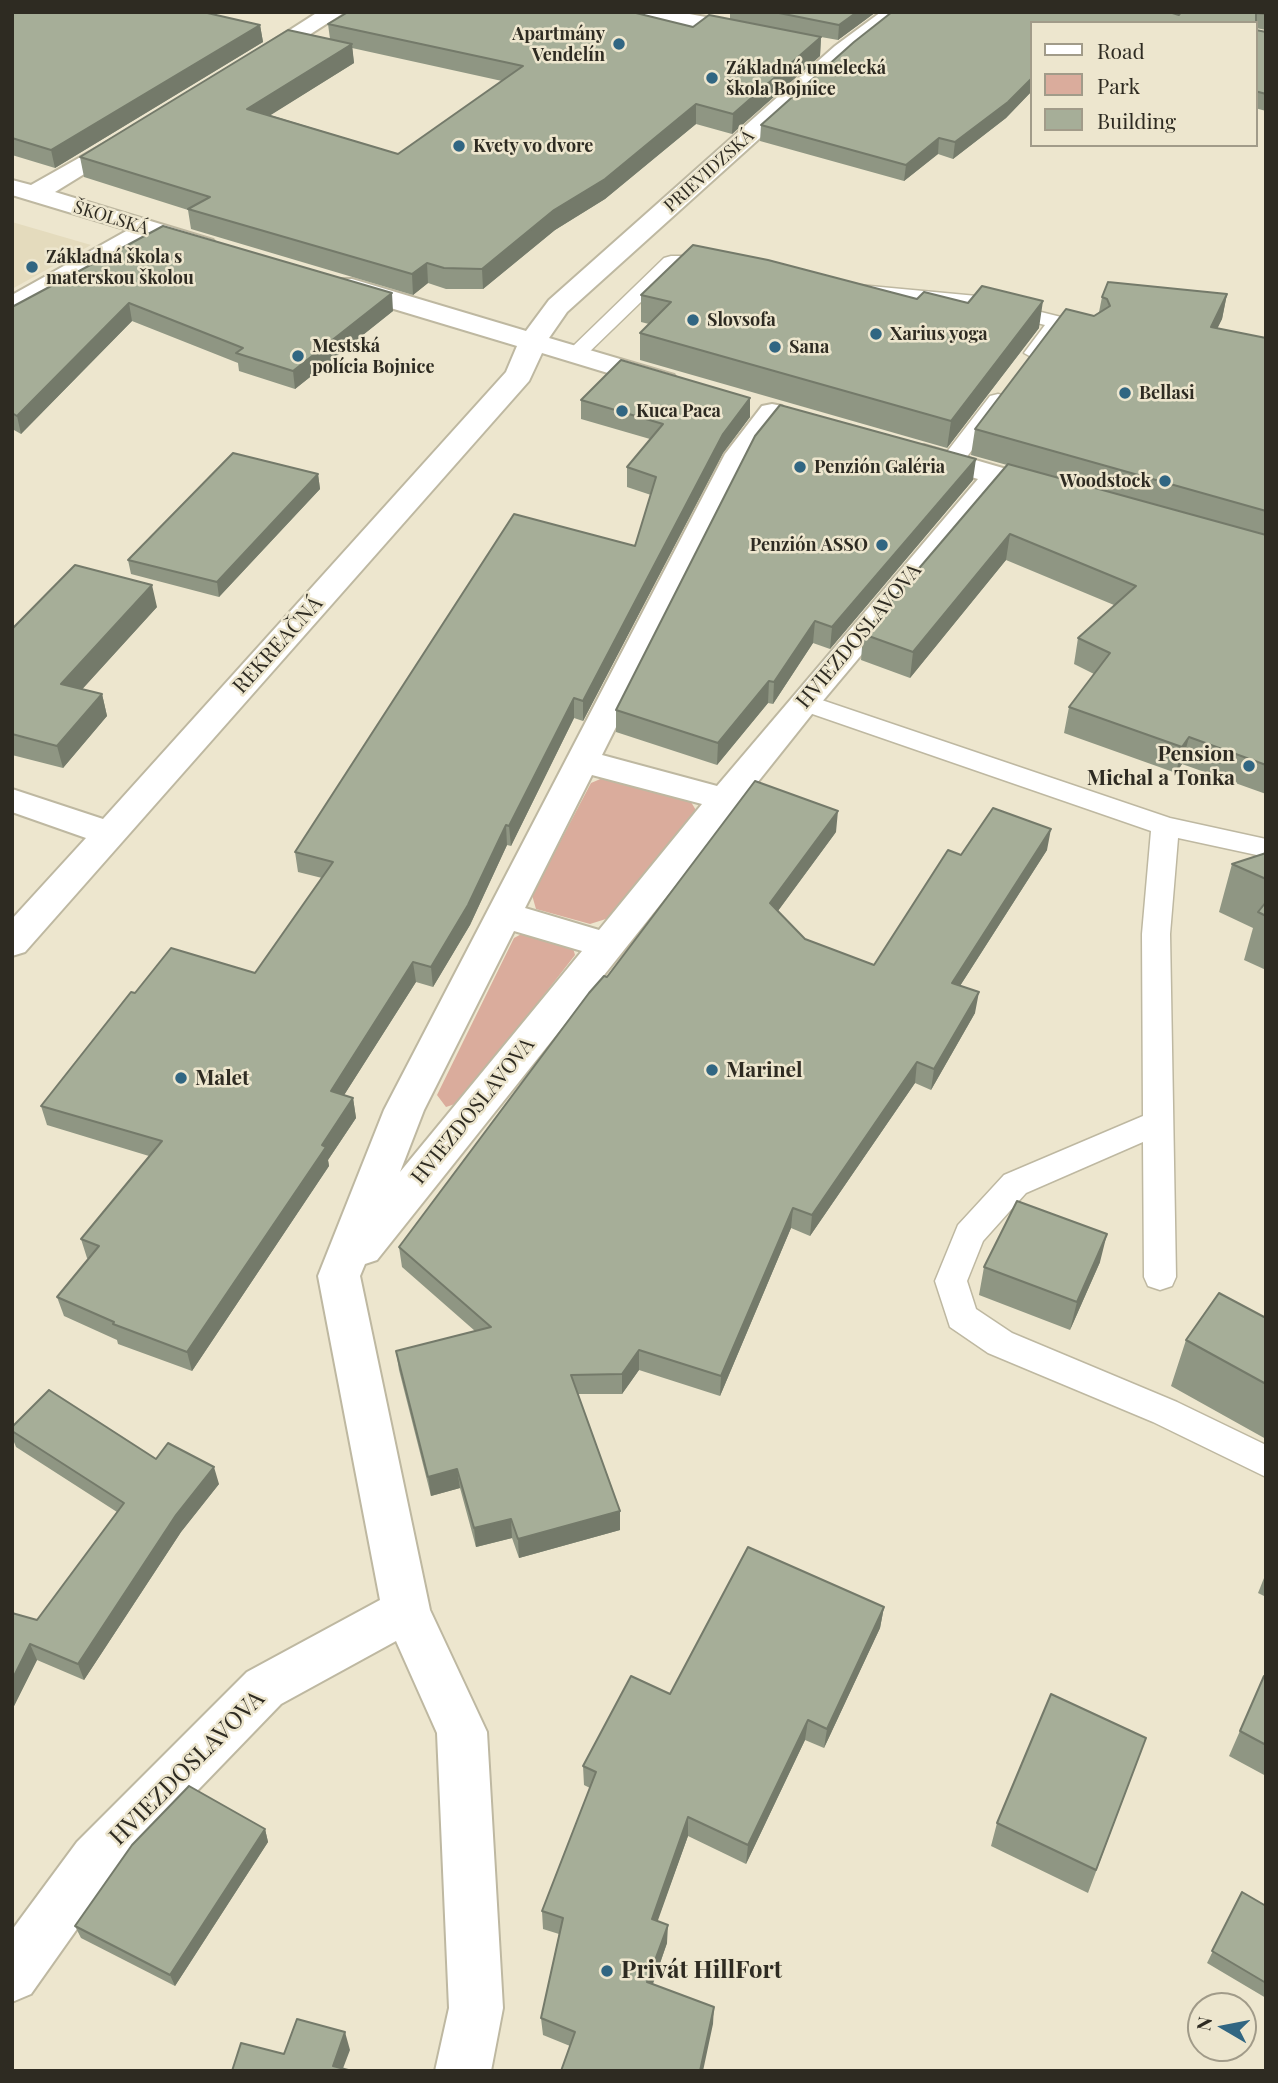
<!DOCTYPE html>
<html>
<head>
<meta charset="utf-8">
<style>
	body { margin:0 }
	#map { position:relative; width:1278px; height:2083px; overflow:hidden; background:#ede6ce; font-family:"Playfair Display",serif }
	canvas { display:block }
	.frame { position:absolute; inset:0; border:14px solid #2e2b22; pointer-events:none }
	.legend { position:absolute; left:1030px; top:21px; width:228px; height:126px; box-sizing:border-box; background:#ede6ce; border:2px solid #a19b89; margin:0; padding:9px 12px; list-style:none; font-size:21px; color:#2e2b22 }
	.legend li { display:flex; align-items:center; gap:14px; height:35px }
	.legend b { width:35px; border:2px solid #a19b89 }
	.north { position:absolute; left:1187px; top:1992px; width:70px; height:70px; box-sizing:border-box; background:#ede6ce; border:2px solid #a19b89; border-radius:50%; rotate:280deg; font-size:19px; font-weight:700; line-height:28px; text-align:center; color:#2e2b22 }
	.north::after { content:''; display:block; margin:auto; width:24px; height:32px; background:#316682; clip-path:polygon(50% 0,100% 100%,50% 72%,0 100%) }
</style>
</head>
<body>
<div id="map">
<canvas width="1278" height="2083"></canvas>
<div class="frame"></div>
<ul class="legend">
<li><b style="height:9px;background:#fff"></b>Road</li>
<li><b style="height:19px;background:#daac9c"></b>Park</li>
<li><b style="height:19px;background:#a6ae98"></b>Building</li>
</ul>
<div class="north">N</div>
</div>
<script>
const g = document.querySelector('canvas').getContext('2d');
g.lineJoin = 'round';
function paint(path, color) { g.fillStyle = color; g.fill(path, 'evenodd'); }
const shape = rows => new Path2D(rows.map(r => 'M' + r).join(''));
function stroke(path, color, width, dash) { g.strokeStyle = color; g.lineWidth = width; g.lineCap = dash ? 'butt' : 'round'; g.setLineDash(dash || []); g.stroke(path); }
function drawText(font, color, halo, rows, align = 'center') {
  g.font = font + ' "Playfair Display",serif'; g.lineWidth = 5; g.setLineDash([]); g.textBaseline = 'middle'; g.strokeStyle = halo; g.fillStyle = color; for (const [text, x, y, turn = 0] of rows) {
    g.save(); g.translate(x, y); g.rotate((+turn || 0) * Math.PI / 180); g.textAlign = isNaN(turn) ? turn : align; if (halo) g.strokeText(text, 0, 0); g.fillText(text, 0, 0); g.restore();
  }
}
paint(shape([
	[12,222,91,245,12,289]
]), '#e4dbbd');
paint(shape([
	[605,777,691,802,697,812,609,918,590,924,536,909,532,895,591,783],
	[529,930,571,941,575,955,461,1102,446,1107,437,1095,514,938]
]), '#daac9c');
const lane = shape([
	[671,256,696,256,720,262,723,266,713,272,676,268,583,358,569,358,565,354,569,350,664,258,671,256],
	[859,285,977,296,1065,318,1068,322,1042,357,1035,359,1024,353,1045,325,977,308,852,295,849,291,859,285],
	[998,394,1006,396,1009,401,1006,406,959,467,943,467,940,462,943,457,990,396,998,394],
	[804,694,1170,818,1266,839,1266,857,1178,838,1170,934,1176,1277,1172,1286,1160,1290,1148,1286,1144,1277,1143,1142,1026,1193,983,1241,967,1281,976,1309,1012,1333,1177,1402,1266,1445,1266,1477,1153,1422,988,1353,950,1327,935,1281,958,1225,1004,1175,1143,1116,1142,934,1151,831,795,708,791,702,795,696,804,694]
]);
const street = shape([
	[318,12,345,12,262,65,254,67,243,60,318,12],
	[633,12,679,12,748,25,759,32,748,39,644,19,633,12],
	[881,12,906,12,851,56,567,312,549,338,674,375,678,381,674,387,654,387,542,353,529,381,25,952,12,956,12,919,86,838,12,812,12,789,103,819,506,372,517,346,334,291,330,285,334,279,352,279,526,331,549,300,835,46,881,12],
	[125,132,133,134,137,139,133,144,55,192,213,240,217,245,213,250,204,253,152,237,12,314,12,295,128,230,12,195,12,180,31,185,125,132],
	[772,404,782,406,786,412,752,456,602,755,717,786,978,479,914,460,910,454,914,448,924,445,934,448,1058,484,1063,490,1058,496,1048,499,1003,486,816,709,377,1260,365,1264,360,1276,430,1610,487,1732,503,2008,491,2071,435,2071,449,2008,437,1733,396,1641,281,1704,113,1878,31,1994,12,2002,12,1930,77,1842,247,1672,380,1600,318,1276,384,1110,725,454,762,406,772,404],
	[592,775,702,804,599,930,525,908,592,775],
	[514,931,582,951,400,1172,424,1110,514,931]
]);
stroke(lane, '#beb8a1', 3);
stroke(street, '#beb8a1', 4);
paint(lane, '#fff');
paint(street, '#fff');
paint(shape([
	[12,12,260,25,263,42,55,168,12,155],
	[730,12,876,12,838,40,821,37,820,56,732,134,696,124,605,199,555,230,483,289,446,289,428,283,413,295,191,229,188,210,84,177,80,157,330,39,328,24,693,27,730,19],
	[352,48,502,81,398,154,270,115,354,63],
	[892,12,1179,15,1266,12,1266,30,1256,28,1256,30,1266,32,1266,111,1255,108,1255,23,1031,23,1031,92,1006,118,953,159,938,154,904,181,760,141,761,125],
	[163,226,393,311,295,389,239,371,238,363,132,321,21,434,14,430,12,431,12,307],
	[1227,294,1222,319,1217,328,1266,338,1266,794,1182,764,1176,773,1064,733,1069,707,1094,674,1074,664,1078,638,1114,605,1006,560,910,678,861,660,863,634,1007,465,971,455,975,429,1094,316,1099,312,1102,297],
	[641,295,917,299,1039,328,947,448,640,360,640,333,649,324,641,322],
	[750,398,750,417,723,453,583,721,574,718,511,846,507,845,470,925,433,987,416,982,344,1095,353,1098,356,1118,328,1160,329,1166,192,1371,118,1344,117,1340,64,1316,57,1297,88,1259,87,1258,81,1239,149,1156,47,1125,41,1106,135,993,255,973,322,878,298,872,295,852,635,546,651,495,627,487,627,467,650,439,581,419,581,400],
	[318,474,320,489,219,597,131,574,128,560],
	[973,480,830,649,813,643,773,704,768,703,717,765,616,732,616,710],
	[157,607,82,689,102,694,107,716,63,768,12,755,12,629],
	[836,832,778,911,805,939,874,965,961,855,1047,850,960,986,975,1013,931,1090,915,1083,810,1236,791,1228,720,1396,639,1370,622,1394,578,1394,620,1530,519,1558,512,1538,476,1547,460,1488,431,1496,399,1370,396,1351,475,1331,402,1267,399,1247,607,977],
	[1266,853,1266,970,1244,960,1253,928,1219,912,1232,864],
	[1100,1262,1070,1330,979,1295,984,1267],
	[1266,1318,1266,1439,1171,1386,1186,1340],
	[12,1427,156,1459,219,1484,181,1532,84,1680,37,1660,12,1710,12,1613,37,1620,117,1512,16,1447,12,1437],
	[1266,1573,1266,1597,1258,1593],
	[884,1607,880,1628,824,1748,805,1740,746,1864,688,1836,657,1921,667,1943,653,1984,713,2024,570,2046,543,2035,541,2018,559,1934,543,1929,542,1911,590,1788,584,1785,583,1766,670,1694],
	[1264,1676,1266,1677,1266,1776,1229,1756],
	[1146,1738,1088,1893,991,1846,997,1823],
	[265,1829,268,1842,175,1986,81,1938,75,1926],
	[1242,1892,1266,1906,1266,1998,1207,1963]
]), '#8f9683');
paint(shape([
	[857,12,876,12,838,40,839,25],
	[260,25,263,42,55,168,51,150],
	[821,37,820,56,732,134,733,114],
	[352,44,354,63,250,128,247,109],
	[1031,79,1031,92,1006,118,953,159,955,142],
	[696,104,696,124,605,199,555,230,483,289,482,269,554,210],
	[939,138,938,154,904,181,906,165],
	[427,263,428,283,413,295,412,274],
	[392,293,393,311,295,389,293,371],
	[1227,294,1222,319,1206,352,1211,327],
	[1043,301,1039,328,947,448,951,421],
	[129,303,132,321,21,434,17,416],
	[750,398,750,417,723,453,583,721,583,701,723,434],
	[976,459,973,480,830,649,832,627],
	[318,474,320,489,219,597,217,582],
	[1010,534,1006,560,910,678,913,652],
	[152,585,157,607,67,706,61,684],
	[815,621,813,643,773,704,774,682],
	[769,681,768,703,717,765,718,743],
	[102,694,107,716,63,768,57,746],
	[574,698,574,718,511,846,509,826],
	[1189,737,1182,764,1176,773,1182,747],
	[838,811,836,832,769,923,770,903],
	[506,825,507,845,470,925,433,987,431,967],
	[1051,829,1047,850,949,1003,952,983],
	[413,962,416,982,334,1111,331,1091],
	[979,992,975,1013,931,1090,934,1069],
	[917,1062,915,1083,810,1236,812,1215],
	[353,1098,356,1118,328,1160,329,1166,192,1371,187,1352],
	[793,1208,791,1228,720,1396,721,1376],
	[1107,1234,1100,1262,1070,1330,1077,1302],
	[639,1350,639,1370,622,1394,622,1374],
	[214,1467,219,1484,181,1532,84,1680,78,1664,176,1515],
	[457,1469,460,1488,431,1496,428,1477],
	[620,1511,620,1530,519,1558,518,1539],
	[511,1519,512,1538,476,1547,474,1528],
	[884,1607,880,1628,824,1748,827,1729],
	[30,1644,37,1660,12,1710,12,1680],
	[808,1720,805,1740,746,1864,748,1845],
	[688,1817,688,1836,652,1937,652,1919],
	[265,1829,268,1842,175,1986,170,1975],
	[668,1925,667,1943,647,2000,647,1982],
	[714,2007,713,2024,703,2071,700,2071],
	[345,2032,350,2050,342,2071,333,2066]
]), '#747a6a');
const building = shape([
	[12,12,203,12,260,25,51,150,12,138,12,12],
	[348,12,632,12,693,27,709,15,821,37,733,114,696,104,605,179,554,210,482,269,444,268,427,263,412,274,188,209,210,197,80,157,288,30,352,44,247,109,398,154,523,66,328,24,348,12],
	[774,12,857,12,839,25,774,12],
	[892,12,1169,12,1179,15,1181,12,1266,12,1266,14,1256,13,1256,30,1266,32,1266,94,1255,91,1255,23,1031,23,1031,79,1008,102,955,142,939,138,906,165,761,125,854,42,892,12],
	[163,226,392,293,293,371,236,353,243,348,129,303,17,416,12,413,12,307,163,226],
	[693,245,768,260,917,299,924,292,968,303,982,286,1043,301,951,421,640,333,671,302,641,295,693,245],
	[1108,282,1227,294,1211,327,1266,338,1266,511,975,429,1066,309,1094,316,1110,306,1107,299,1102,297,1108,282],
	[621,360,750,398,723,434,583,701,574,698,509,826,506,825,468,905,431,967,413,962,331,1091,353,1098,322,1145,326,1147,187,1352,113,1324,114,1322,57,1297,99,1246,81,1239,162,1141,41,1106,131,992,135,993,171,948,255,973,333,862,295,852,514,514,635,546,656,477,627,467,663,424,581,400,621,360],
	[780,405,976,459,832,627,815,621,774,682,769,681,718,743,616,710,755,436,780,405],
	[233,453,318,474,217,582,128,560,233,453],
	[1008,464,1266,535,1266,765,1189,737,1182,747,1069,707,1110,653,1078,638,1136,586,1010,534,913,652,863,634,1008,464],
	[75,565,152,585,61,684,102,694,57,746,12,734,12,629,75,565],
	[755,781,838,811,770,903,805,939,874,965,948,850,961,855,993,808,1051,829,952,983,979,992,934,1069,917,1062,812,1215,793,1208,721,1376,639,1350,622,1374,571,1375,620,1511,518,1539,511,1519,474,1528,457,1469,428,1477,396,1351,491,1327,399,1247,589,993,604,976,607,977,755,781],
	[1266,853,1266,879,1232,864,1266,853],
	[1266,902,1266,916,1258,912,1266,902],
	[1017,1201,1107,1234,1077,1302,984,1267,1017,1201],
	[1219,1293,1266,1318,1266,1384,1186,1340,1219,1293],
	[49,1390,156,1459,168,1443,214,1467,176,1515,78,1664,30,1644,12,1680,12,1613,37,1620,124,1503,12,1431,12,1427,49,1390],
	[748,1547,884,1607,827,1729,808,1720,748,1845,688,1817,652,1919,668,1925,647,1982,714,2007,700,2071,561,2071,575,2032,541,2018,563,1918,542,1911,596,1772,583,1766,631,1676,670,1694,748,1547],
	[1264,1676,1266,1677,1266,1745,1240,1731,1264,1676],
	[1051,1694,1146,1738,1096,1870,997,1823,1051,1694],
	[189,1786,265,1829,170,1975,75,1926,132,1845,189,1786],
	[1242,1892,1266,1906,1266,1983,1212,1951,1242,1892],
	[297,2019,345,2032,333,2066,352,2071,232,2071,241,2043,284,2054,297,2019]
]);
paint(building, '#a6ae98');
stroke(building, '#747a6a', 2);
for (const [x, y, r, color] of [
	[619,44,7,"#316682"],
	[712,78,7,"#316682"],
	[459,146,7,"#316682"],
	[32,267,7,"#316682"],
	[693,320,7,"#316682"],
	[876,334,7,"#316682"],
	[775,347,7,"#316682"],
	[298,356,7,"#316682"],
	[1125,393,7,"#316682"],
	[622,411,7,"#316682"],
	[800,467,7,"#316682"],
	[1165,481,7,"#316682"],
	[882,545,7,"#316682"],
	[1249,766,7,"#316682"],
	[712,1070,7,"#316682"],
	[181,1078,7,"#316682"],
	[607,1971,7,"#316682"]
]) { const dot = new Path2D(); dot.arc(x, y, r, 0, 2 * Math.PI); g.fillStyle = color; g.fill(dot); stroke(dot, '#ede6ce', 2.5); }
drawText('bold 18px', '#2e2b22', '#ede6ce', [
	["Apartmány",605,34,"right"],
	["Vendelín",605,55,"right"],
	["Základná umelecká",726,68],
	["škola Bojnice",726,89],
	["Kvety vo dvore",473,146],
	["Základná škola s",46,257],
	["materskou školou",46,278],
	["Slovsofa",707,320],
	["Xarius yoga",890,334],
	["Mestská",312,346],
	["polícia Bojnice",312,367],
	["Sana",789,347],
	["Bellasi",1139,393],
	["Kuca Paca",636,411],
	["Penzión Galéria",814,467],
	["Woodstock",1151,481,"right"],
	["Penzión ASSO",868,545,"right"]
], 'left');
drawText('18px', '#2e2b22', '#ede6ce', [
	["PRIEVIDZSKÁ",709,171,-42],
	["ŠKOLSKÁ",111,218,17]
]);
drawText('21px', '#2e2b22', '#ede6ce', [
	["HVIEZDOSLAVOVA",859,636,-50],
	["REKREAČNÁ",278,645,-48],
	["HVIEZDOSLAVOVA",473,1111,-51]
]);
drawText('bold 21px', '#2e2b22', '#ede6ce', [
	["Pension",1235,754,"right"],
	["Michal a Tonka",1235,778,"right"],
	["Marinel",726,1070],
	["Malet",195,1078]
], 'left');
drawText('24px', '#2e2b22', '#ede6ce', [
	["HVIEZDOSLAVOVA",187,1768,-45]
]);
drawText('bold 24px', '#2e2b22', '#ede6ce', [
	["Privát HillFort",621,1971]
], 'left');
</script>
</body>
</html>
